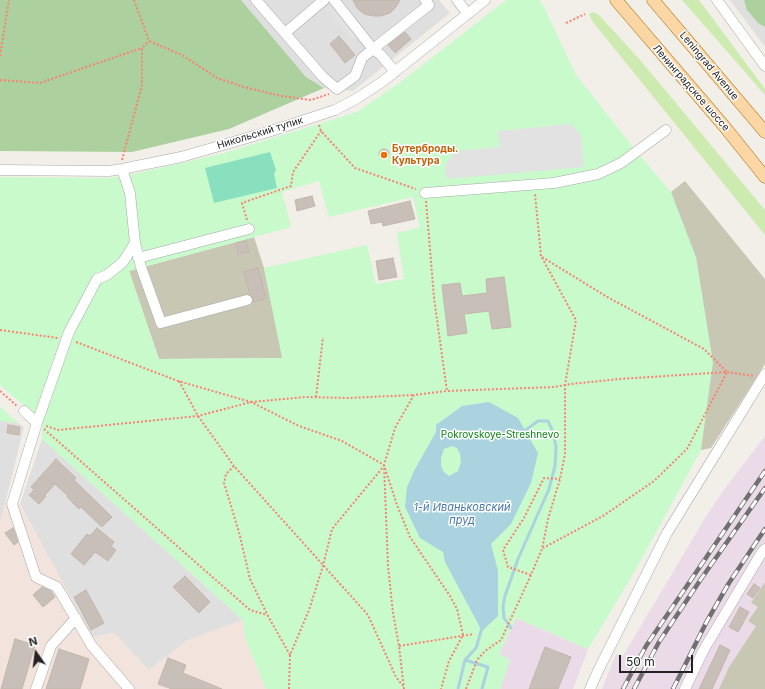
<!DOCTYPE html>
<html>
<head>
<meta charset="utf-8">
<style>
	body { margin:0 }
	#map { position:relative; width:765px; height:689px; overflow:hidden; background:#f2efe9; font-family:Inter,sans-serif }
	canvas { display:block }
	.north { position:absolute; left:16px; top:633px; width:40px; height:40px; -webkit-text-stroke:3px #fff; paint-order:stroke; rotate:346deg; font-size:11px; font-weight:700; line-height:16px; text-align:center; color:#222 }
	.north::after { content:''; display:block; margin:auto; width:14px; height:18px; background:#222; clip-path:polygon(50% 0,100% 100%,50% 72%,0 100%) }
	.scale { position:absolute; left:619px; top:655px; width:74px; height:18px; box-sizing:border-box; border:2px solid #222; border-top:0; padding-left:5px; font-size:12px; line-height:14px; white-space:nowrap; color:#222; -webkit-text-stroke:3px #fff; paint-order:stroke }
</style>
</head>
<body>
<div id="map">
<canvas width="765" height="689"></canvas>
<div class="north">N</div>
<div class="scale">50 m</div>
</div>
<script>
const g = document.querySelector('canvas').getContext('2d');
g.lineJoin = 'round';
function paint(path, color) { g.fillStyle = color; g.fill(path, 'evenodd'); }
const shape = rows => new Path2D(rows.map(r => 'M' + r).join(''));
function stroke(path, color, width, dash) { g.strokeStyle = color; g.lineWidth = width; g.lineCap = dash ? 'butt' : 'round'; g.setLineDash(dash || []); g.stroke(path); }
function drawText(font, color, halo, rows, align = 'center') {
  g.font = font + ' Inter,sans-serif'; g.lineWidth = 3; g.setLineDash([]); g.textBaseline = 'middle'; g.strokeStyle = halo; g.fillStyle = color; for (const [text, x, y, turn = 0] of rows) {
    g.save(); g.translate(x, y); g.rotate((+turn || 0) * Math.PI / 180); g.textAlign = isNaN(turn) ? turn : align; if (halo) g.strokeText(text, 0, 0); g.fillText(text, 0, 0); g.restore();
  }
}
paint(shape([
	[241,0,439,0,450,13,353,91,324,88,306,77],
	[730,0,765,0,765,47],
	[0,421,18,423,24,427,0,524],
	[42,439,243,620,188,640,149,670,114,633,92,637,20,504]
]), '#e0dfdf');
paint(shape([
	[765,436,765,582,752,603,758,607,756,626,729,667,719,689,602,689,616,654,623,656,705,518,723,491],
	[516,618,588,649,573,689,500,689,510,660,499,654]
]), '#ebdbe8');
paint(shape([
	[5,503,20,504,92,637,114,633,149,670,188,640,243,620,245,639,266,689,0,689,0,524]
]), '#f3e3dd');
paint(shape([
	[685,181,765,279,765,364,711,448,701,450,671,192],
	[254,237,264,268,283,358,159,359,129,271],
	[765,582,765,689,719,689,729,667,756,626,748,621,758,607,751,603]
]), '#c7c7b4');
paint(shape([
	[682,0,699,0,765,89,765,95],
	[593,12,599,15,641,61,765,210,765,235,592,21,589,14]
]), '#cdebb0');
paint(shape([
	[0,0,241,0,306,77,324,88,229,129,132,152,0,151],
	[744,0,765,0,765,27,758,23,747,10]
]), '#add19e');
paint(shape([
	[506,0,539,0,543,5,576,75,641,157,671,192,696,257,713,362,701,450,636,569,588,649,516,618,499,654,510,660,500,689,266,689,245,639,243,620,42,439,42,421,0,385,0,177,109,178,124,176,221,154,357,112,402,81],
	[319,181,329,217,413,197,420,227,397,233,404,279,376,284,367,245,264,268,282,358,159,359,129,271,291,227,282,192],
	[0,407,18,423,0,421]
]), '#c8facc');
paint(shape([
	[270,152,276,170,274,174,277,188,214,203,205,168]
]), '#88e0be');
paint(shape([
	[331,5,356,36,352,40,326,9],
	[571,124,581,135,584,167,446,179,445,165,456,151,500,147,498,131]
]), '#e2e2e2');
paint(shape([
	[489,402,518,418,538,453,531,483,511,524,491,544,498,571,498,616,482,631,445,562,443,552,420,538,405,507,407,487,414,471,436,432,436,425,462,406],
	[452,446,457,448,460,454,461,462,458,471,449,476,444,472,441,466,441,458,444,449]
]), '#aad3df');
stroke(shape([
	[511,628,504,618,503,606,505,596,518,559,549,489,555,466,556,447,553,432,548,421,538,421,523,432],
	[465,660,488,667,482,689],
	[458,689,465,660,476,648,482,628]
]), '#aad3df', 3);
const building = shape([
	[353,0,400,0,396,7,390,13,381,16,373,16,364,14,357,8,353,0],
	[405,32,411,39,395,53,388,45,405,32],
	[339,36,355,55,345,63,330,44,339,36],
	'379 154a5 5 0 1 1 10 0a5 5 0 1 1-10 0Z',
	[312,196,315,206,297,211,295,200,312,196],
	[410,201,415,219,383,226,382,222,371,224,368,211,410,201],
	[246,241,249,252,238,254,236,243,246,241],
	[393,258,397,277,379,280,376,261,393,258],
	[258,268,266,298,253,302,253,298,250,295,244,272,258,268],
	[504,277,511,327,492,329,489,311,464,314,467,333,448,336,442,285,460,283,462,296,487,293,486,279,504,277],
	[8,425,20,427,19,435,7,433,8,425],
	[56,459,76,478,74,480,112,517,102,527,81,507,79,509,67,497,68,496,55,484,45,495,46,496,39,504,29,495,34,490,31,487,56,459],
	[13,528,18,542,14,545,5,533,13,528],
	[97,528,114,542,111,546,116,550,108,561,95,552,84,565,71,554,87,534,90,536,97,528],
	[185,576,210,602,199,613,173,587,185,576],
	[754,584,760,588,753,598,747,594,754,584],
	[42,587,51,591,55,597,43,607,33,595,42,587],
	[86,590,104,623,91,630,74,597,86,590],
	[740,607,749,612,738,632,729,627,740,607],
	[15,639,35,645,22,689,1,689,15,639],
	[720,645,730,650,712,689,699,689,720,645],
	[545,647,571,657,558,689,529,689,545,647],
	[59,649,89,659,80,689,46,689,59,649],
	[168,658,186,665,183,673,222,689,172,689,158,684,168,658]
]);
paint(building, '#c7bfb8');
stroke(building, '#c4b6ab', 1);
const minor = shape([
	[256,0,323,77,337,89,355,76,362,58,373,49,381,55,395,72],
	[334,0,373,49,429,5,425,0],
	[457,0,468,14],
	[717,0,765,66],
	[285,33,324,0],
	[0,170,109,171,122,169,181,157,268,132,335,110,356,99,382,82,485,0],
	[425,193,554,183,598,174,621,163,666,130],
	[135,243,141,267,161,323,247,300],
	[138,258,249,229],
	[24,411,37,423,12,504,36,577,57,587,92,646,129,689],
	[37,423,64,346,69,332,86,300,97,279,107,275,123,262,135,243,130,193,122,169],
	[36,689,51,646,76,618],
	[590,689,597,673,667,533,765,374],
	[685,689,703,651,762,552,765,549]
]);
const major = shape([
	[616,0,724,126,765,177],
	[653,0,765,132]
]);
stroke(minor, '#a9a9a9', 11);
stroke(major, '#a06b00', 13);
stroke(shape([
	[134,0,149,41,182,55,217,78,244,87,281,96,311,100,329,94],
	[566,23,585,14],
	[0,56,9,0],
	[0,80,40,83,142,48],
	[319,125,321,131,355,168,416,189],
	[122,160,142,85,142,48,149,41],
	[426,201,434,298,447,391],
	[247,220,242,203,291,186,293,172,321,131],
	[542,257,609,298,704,349,727,372,687,449,654,481,603,516,543,548],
	[0,330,58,338],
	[76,342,178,381,251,402,299,426,342,441,384,465,397,505,410,537,450,596,457,609,463,635,449,661,441,689],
	[179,381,198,416,234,466],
	[0,391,17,406],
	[316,397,323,337],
	[46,426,58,430,198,416,251,402,306,397,348,398,414,395],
	[44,429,250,610,267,615],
	[531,575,508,567,503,550,524,518,544,478,560,479],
	[399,646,474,634],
	[290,655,268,616,250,579,239,532,224,483,226,474,234,466,368,615,396,677,403,686],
	[289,689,290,655,309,610,323,566,332,529,384,466],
	[404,689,399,646,393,613,388,566,384,465,395,428,414,395,447,391,554,387,571,384,619,379,727,372,754,376],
	[466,689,477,660,485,651,501,640,531,575,542,549,548,519,560,479,565,454,565,385,576,320,541,256,535,194]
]), '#fa8072', 2, [2, 2]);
stroke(minor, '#fff', 10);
stroke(major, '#fcd6a4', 12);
const rail = shape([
	[623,689,646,646,765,471],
	[634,689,659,642,701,579,765,488],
	[673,689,707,621,729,583,765,529]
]);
stroke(rail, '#707070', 4.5);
stroke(rail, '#fff', 3, [9]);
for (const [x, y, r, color] of [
	[384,155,4,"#e8710a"]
]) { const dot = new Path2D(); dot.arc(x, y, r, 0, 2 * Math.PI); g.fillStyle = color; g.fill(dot); stroke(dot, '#fff', 1.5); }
drawText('10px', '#222', '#fff', [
	["Leningrad Avenue",709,66,50],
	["Ленинградское шоссе",691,88,49],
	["Никольский тупик",260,133,-17]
]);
drawText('bold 10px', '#c56008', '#fff', [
	["Бутерброды.",392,149],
	["Культура",392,161]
], 'left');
drawText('10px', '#0c8416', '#fff', [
	["Pokrovskoye-Streshnevo",500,435]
]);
drawText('italic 11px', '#4a7aab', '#fff', [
	["1-й Иваньковский",462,508],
	["пруд",462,521]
]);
</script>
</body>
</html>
